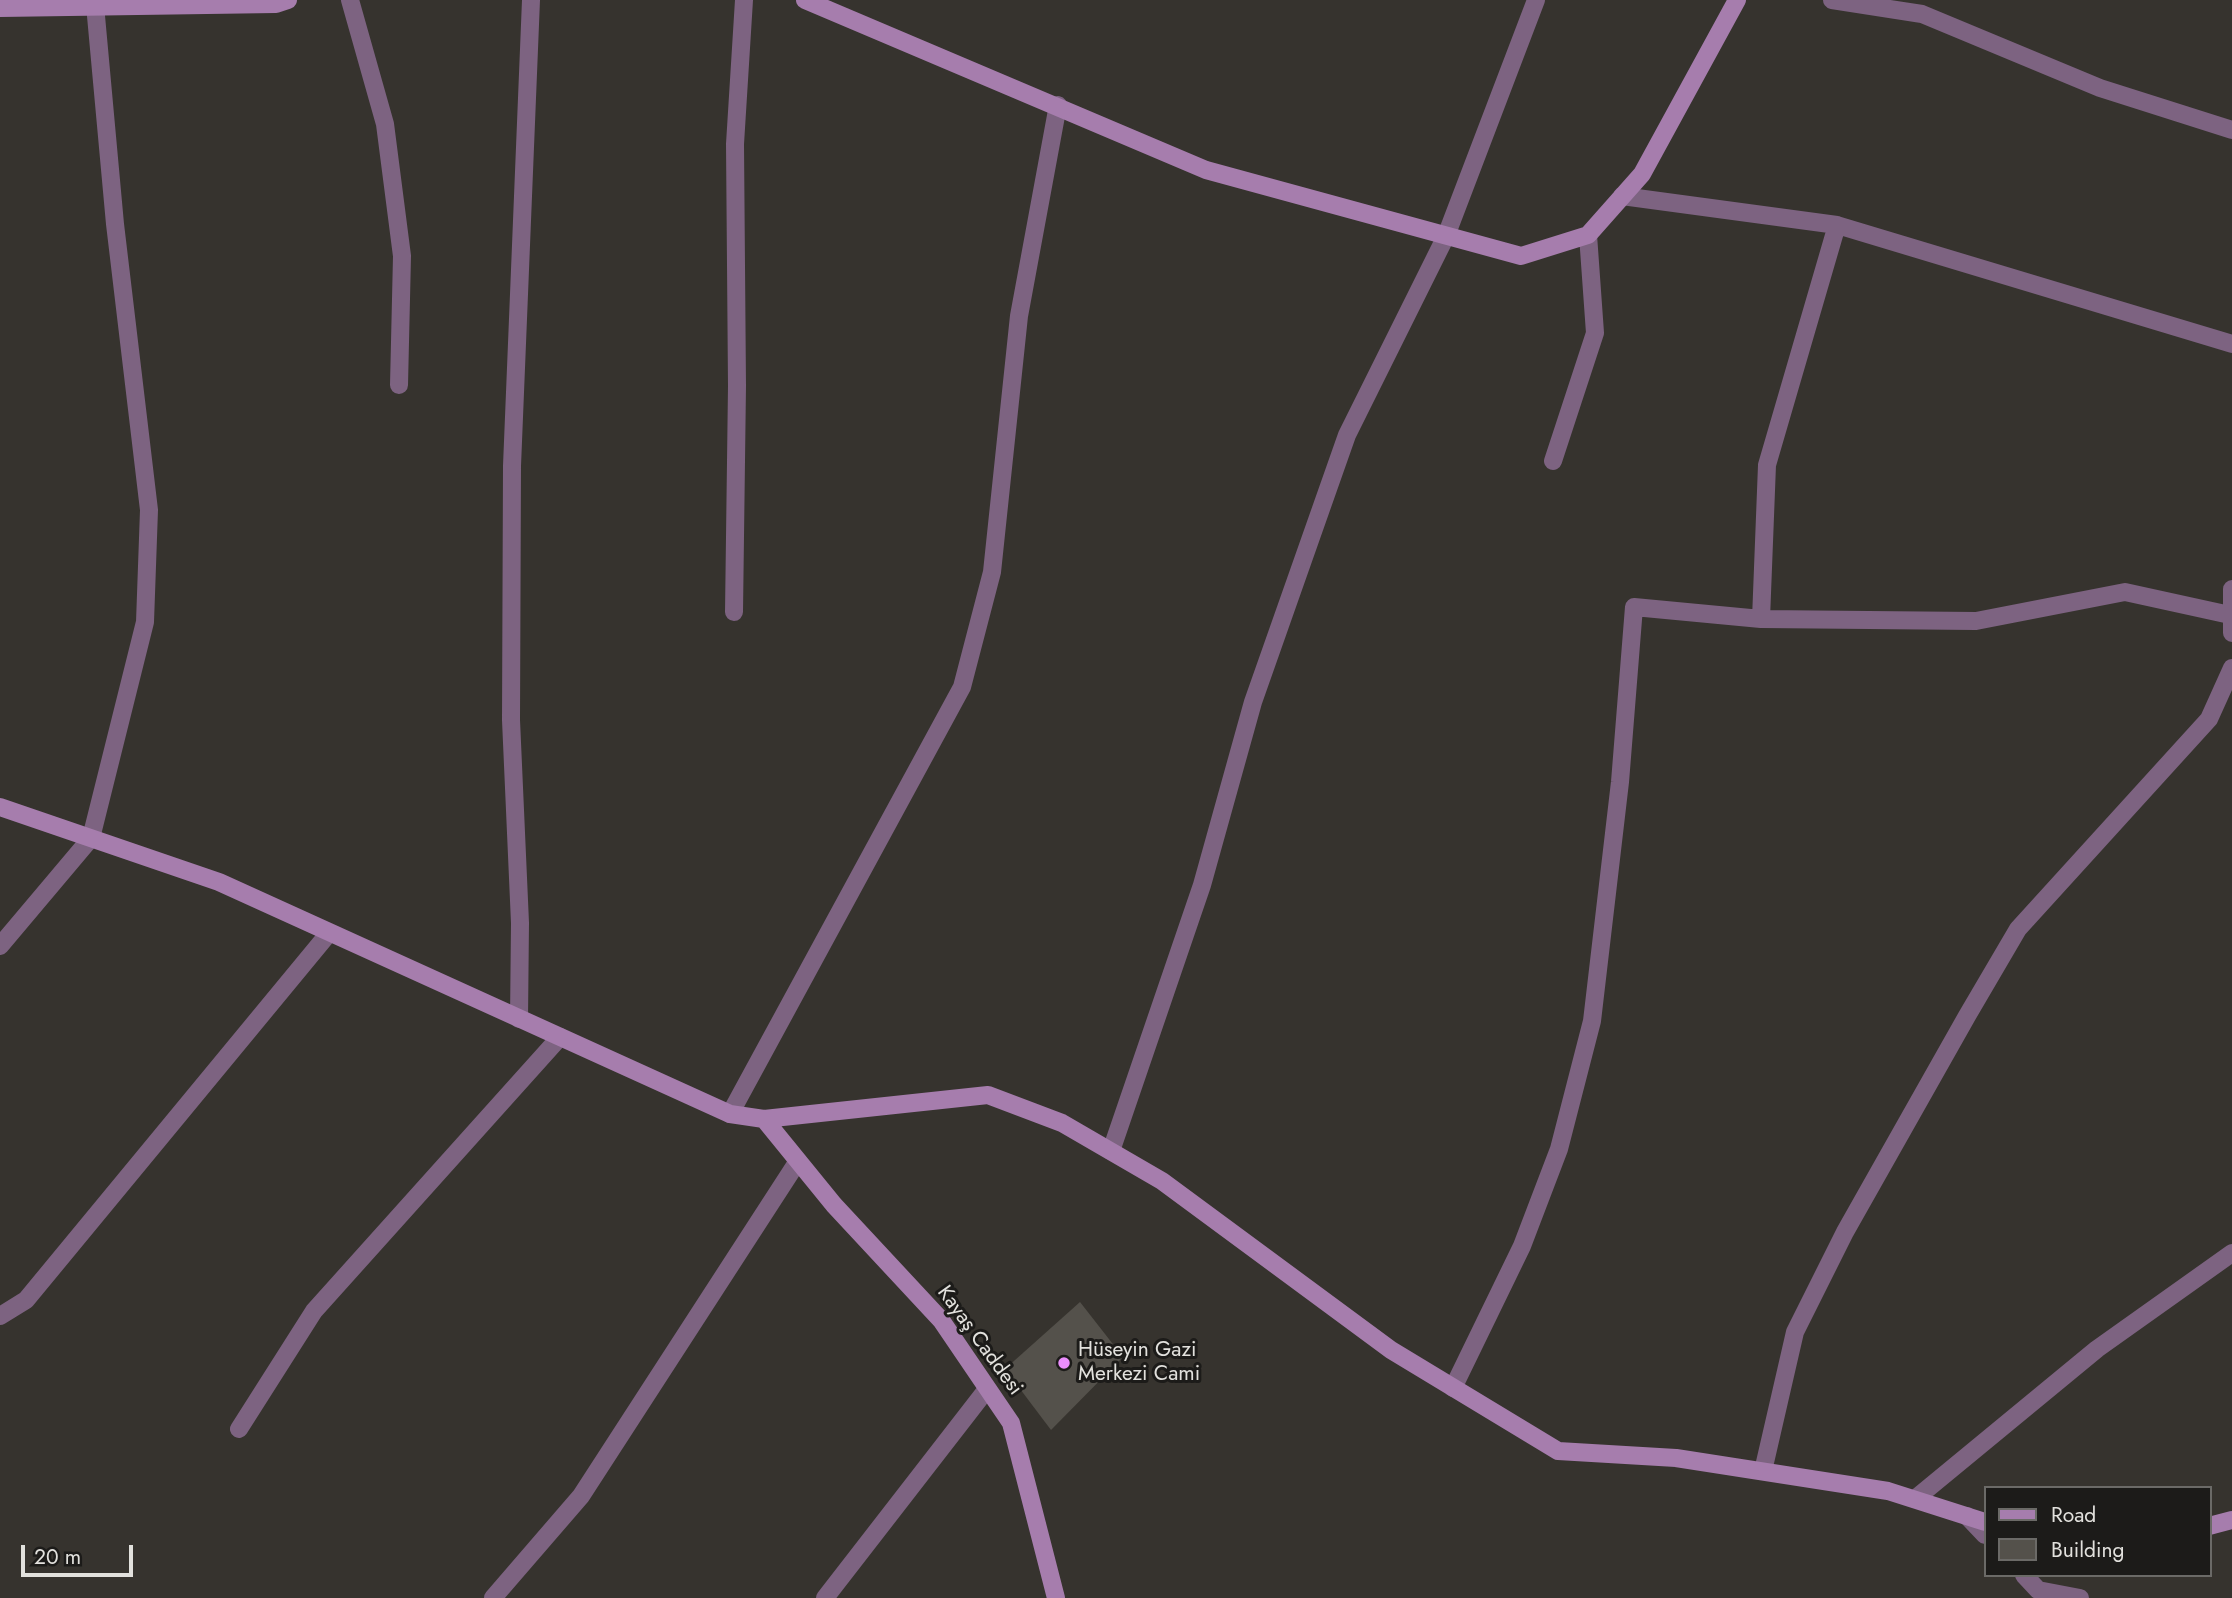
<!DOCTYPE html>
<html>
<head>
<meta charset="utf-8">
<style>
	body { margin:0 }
	#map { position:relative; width:2232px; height:1598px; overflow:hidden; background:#36332e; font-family:Jost,sans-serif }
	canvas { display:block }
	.legend { position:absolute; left:1984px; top:1486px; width:228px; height:91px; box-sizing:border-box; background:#1c1b19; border:2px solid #6b6a67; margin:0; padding:9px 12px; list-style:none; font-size:21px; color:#e2e1dd }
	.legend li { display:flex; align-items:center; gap:14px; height:35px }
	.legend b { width:35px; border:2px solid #6b6a67 }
	.scale { position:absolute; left:21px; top:1545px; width:112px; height:32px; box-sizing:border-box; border:4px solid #e2e1dd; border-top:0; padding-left:9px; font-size:21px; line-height:24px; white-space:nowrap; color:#e2e1dd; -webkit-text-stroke:5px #1c1b19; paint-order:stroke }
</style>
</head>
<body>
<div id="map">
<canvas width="2232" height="1598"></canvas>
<ul class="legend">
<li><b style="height:9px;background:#a67dad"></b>Road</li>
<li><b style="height:19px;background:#54514b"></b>Building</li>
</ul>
<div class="scale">20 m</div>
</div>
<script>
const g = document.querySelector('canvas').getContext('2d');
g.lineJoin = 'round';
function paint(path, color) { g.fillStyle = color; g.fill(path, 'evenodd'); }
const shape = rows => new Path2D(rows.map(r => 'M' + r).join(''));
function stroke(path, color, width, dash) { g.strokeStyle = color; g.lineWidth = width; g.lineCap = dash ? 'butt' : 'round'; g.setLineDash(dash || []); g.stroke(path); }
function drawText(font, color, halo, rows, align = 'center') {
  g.font = font + ' Jost,sans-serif'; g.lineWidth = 6; g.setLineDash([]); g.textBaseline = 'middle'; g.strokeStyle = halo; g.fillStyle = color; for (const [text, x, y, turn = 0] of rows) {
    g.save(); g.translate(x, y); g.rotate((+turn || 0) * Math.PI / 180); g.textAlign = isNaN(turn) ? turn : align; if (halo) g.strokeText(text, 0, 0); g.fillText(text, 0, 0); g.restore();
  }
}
paint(shape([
	[1080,1302,1123,1357,1051,1430,1005,1369]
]), '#54514b');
stroke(shape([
	[350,0,385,124,402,256,399,385],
	[1832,0,1922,14,2100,88,2232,130],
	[1622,196,1837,225,2232,344],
	[1553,461,1595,333,1588,235],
	[2232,589,2232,633],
	[734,612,737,386,735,144,744,0],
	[1761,619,1767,465,1837,225],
	[0,946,91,838,145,622,149,510,115,224,95,5],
	[519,1019,520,923,511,720,512,466,531,0],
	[730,1114,962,687,992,572,1019,316,1058,105],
	[1111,1151,1202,885,1253,702,1347,435,1446,236,1536,0],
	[0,1316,26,1300,329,933],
	[1453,1388,1522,1246,1559,1149,1592,1021,1620,782,1634,607,1761,619,1976,621,2125,592,2230,615],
	[239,1429,314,1311,560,1037],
	[1763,1471,1795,1332,1845,1232,1967,1016,2018,929,2209,719,2232,668],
	[1915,1499,2097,1349,2232,1253],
	[1967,1516,1985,1535],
	[2024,1575,2038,1590,2080,1598],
	[493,1598,581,1496,798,1161],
	[825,1598,987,1389]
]), '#7d6381', 18);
stroke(shape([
	[805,0,1206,170,1521,256,1588,235,1642,174,1737,0],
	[0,8,276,4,288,0],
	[0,807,219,882,730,1114,764,1119,988,1095,1062,1123,1162,1181,1391,1350,1558,1451,1676,1458,1888,1491,1985,1522],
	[764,1119,834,1205,941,1320,1011,1423,1056,1598],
	[2209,1526,2232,1520]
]), '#a67dad', 18);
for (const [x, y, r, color] of [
	[1064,1363,7,"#eb8dfc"]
]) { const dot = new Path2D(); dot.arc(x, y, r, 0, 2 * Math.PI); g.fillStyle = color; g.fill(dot); stroke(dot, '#1c1b19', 2.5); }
drawText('21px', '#e2e1dd', '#1c1b19', [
	["Kayaş Caddesi",979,1341,54]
]);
drawText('21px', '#e2e1dd', '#1c1b19', [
	["Hüseyin Gazi",1078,1351],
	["Merkezi Cami",1078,1375]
], 'left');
</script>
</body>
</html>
